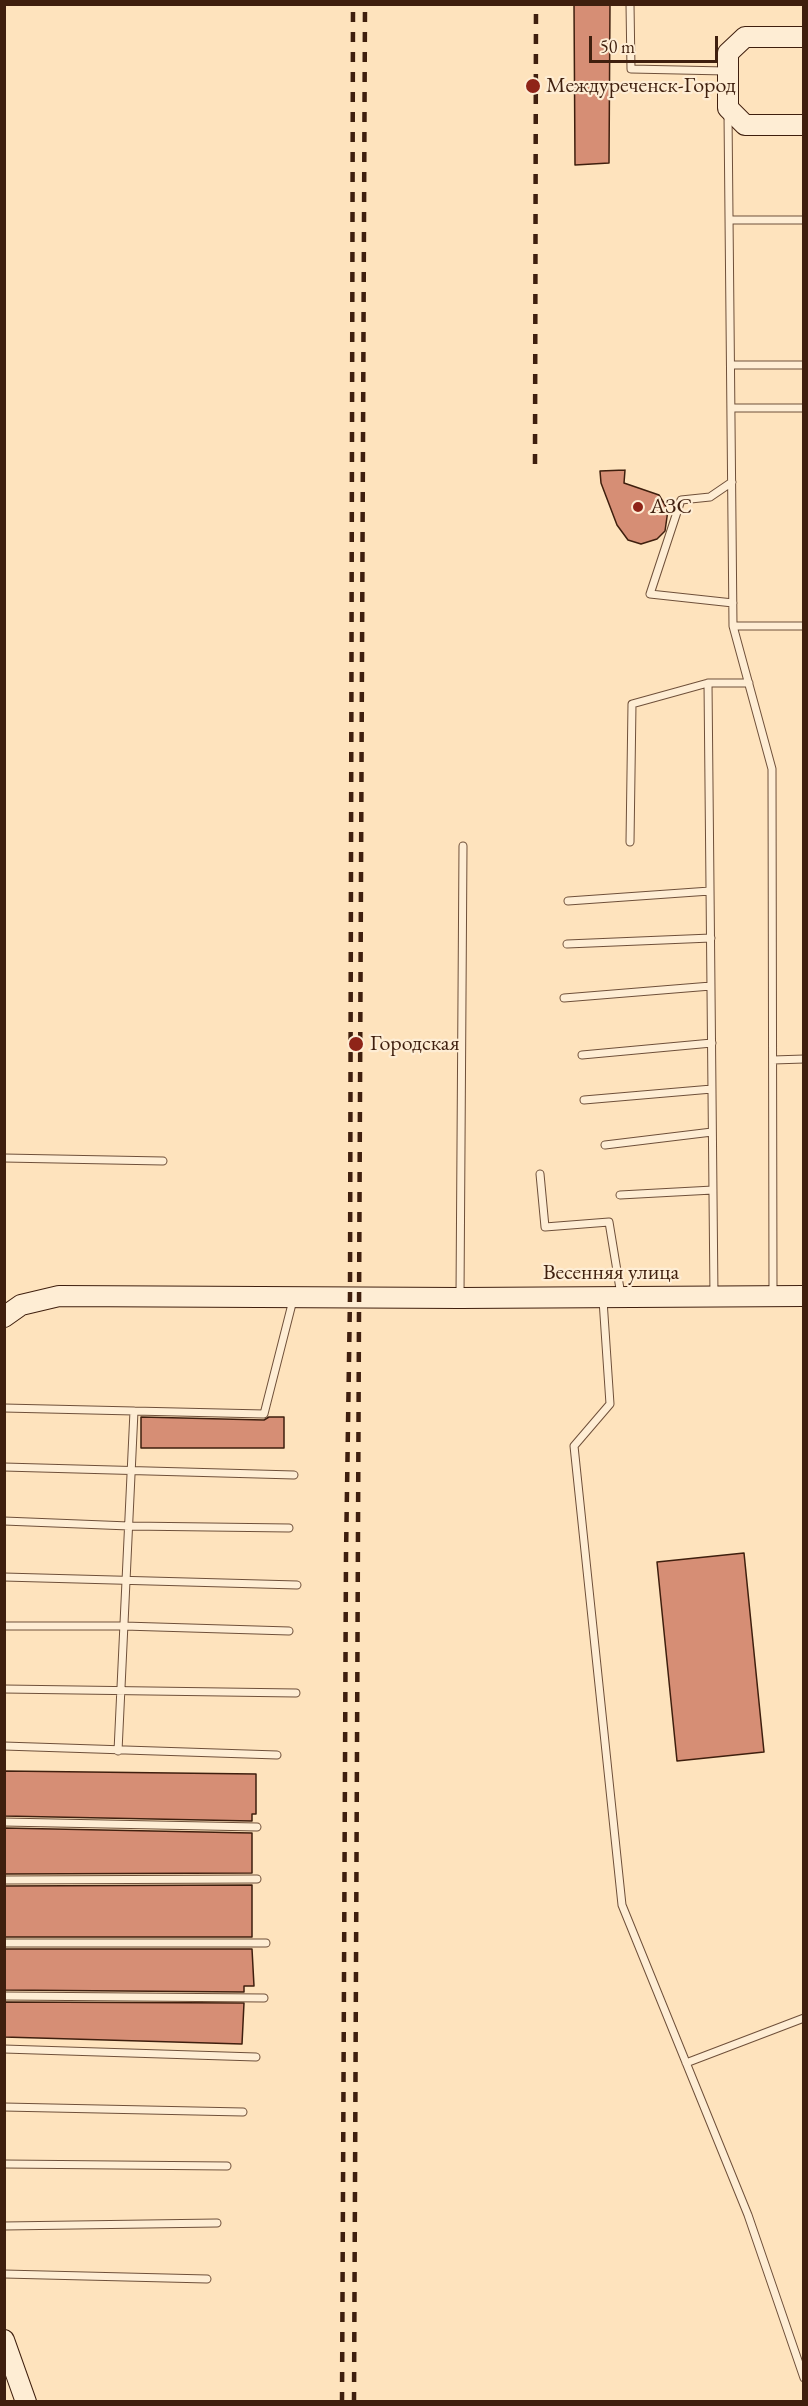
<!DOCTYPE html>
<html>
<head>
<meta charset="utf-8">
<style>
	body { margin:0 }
	#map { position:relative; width:808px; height:2406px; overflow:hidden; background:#fee3bd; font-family:"EB Garamond",serif }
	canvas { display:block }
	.frame { position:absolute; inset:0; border:6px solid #3f1f0e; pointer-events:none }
	.scale { position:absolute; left:589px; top:36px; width:129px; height:27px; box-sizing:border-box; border:3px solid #3f1f0e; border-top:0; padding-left:8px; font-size:18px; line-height:21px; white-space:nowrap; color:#3f1f0e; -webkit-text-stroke:4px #feedd4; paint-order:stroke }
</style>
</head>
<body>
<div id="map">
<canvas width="808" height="2406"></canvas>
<div class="frame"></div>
<div class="scale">50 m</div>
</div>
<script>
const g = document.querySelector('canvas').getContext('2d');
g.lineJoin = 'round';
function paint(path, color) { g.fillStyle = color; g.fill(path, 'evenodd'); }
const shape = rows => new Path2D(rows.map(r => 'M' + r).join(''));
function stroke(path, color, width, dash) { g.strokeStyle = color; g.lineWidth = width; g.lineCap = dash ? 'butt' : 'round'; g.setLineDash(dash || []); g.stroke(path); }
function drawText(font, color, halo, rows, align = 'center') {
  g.font = font + ' "EB Garamond",serif'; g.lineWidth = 4.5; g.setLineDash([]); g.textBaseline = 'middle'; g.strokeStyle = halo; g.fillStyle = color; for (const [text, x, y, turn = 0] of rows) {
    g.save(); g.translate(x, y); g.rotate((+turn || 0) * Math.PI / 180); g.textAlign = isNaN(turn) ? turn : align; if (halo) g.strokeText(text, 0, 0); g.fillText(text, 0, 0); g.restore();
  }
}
const building = shape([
	[574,4,610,4,609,163,575,165,574,4],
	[625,470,624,483,659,495,668,510,665,531,657,539,641,544,628,540,617,525,601,483,600,471,625,470],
	[141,1417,264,1420,269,1417,284,1417,284,1448,141,1448,141,1417],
	[744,1553,764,1752,677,1761,657,1562,744,1553],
	[4,1771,256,1774,256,1814,252,1814,252,1821,4,1816,4,1771],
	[4,1828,252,1833,252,1873,4,1874,4,1828],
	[252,1885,252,1937,4,1937,4,1886,252,1885],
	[4,1949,252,1949,254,1986,244,1986,244,1992,4,1990,4,1949],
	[4,2002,244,2003,242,2044,4,2037,4,2002]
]);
paint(building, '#d68e75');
stroke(building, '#3f1f0e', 1.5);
const lane = shape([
	[630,4,631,69,726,71],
	[728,114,733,626,772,769,773,1295],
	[729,220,804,220],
	[731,365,804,365],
	[731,408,804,408],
	[732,482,710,497,681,500,650,594,733,603],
	[733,626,804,626],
	[708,683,714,1296],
	[630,842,632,704,708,683,749,683],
	[568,901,710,891],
	[567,944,711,938],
	[564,998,711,986],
	[582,1055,712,1043],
	[773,1060,804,1059],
	[584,1100,712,1089],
	[605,1145,712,1132],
	[4,1158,163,1161],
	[540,1174,545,1227,609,1222,621,1295],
	[620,1195,713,1190],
	[460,1295,463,846],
	[603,1300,610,1404,574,1446,622,1905,748,2215,804,2378],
	[4,1408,264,1414,293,1300],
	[4,1467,294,1475],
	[4,1521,129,1526,289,1528],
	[4,1577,297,1585],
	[4,1626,124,1626,289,1631],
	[4,1689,296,1693],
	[4,1746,277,1755],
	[118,1751,134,1411],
	[4,1822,257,1827],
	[4,1880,257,1879],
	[4,1943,266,1943],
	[4,1996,264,1998],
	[4,2049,256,2057],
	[686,2063,804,2018],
	[4,2107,243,2112],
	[4,2164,227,2166],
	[4,2226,217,2223],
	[4,2274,207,2279]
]);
const secondary = shape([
	[804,37,745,37,728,53,728,108,745,125,804,125],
	[4,1317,21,1305,59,1296,460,1298,804,1296],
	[4,2340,26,2402]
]);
stroke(lane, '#6f503a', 9);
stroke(secondary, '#3f1f0e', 22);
stroke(lane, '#feedd4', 7);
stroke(secondary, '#feedd4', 20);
stroke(shape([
	[535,464,536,4],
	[342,2402,346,1555,350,1296,353,4],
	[354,2402,365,4]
]), '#3f1f0e', 4.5, [10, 10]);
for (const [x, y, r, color] of [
	[533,86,8,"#8f2418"],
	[638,507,6,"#8f2418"],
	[356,1044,8,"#8f2418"]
]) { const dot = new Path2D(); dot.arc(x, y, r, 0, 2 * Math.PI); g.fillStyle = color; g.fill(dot); stroke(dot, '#feedd4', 2); }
drawText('22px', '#3f1f0e', '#feedd4', [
	["Междуреченск-Город",546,86],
	["АЗС",650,507],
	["Городская",370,1044]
], 'left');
drawText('22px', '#3f1f0e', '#feedd4', [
	["Весенняя улица",611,1273]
]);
</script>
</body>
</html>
